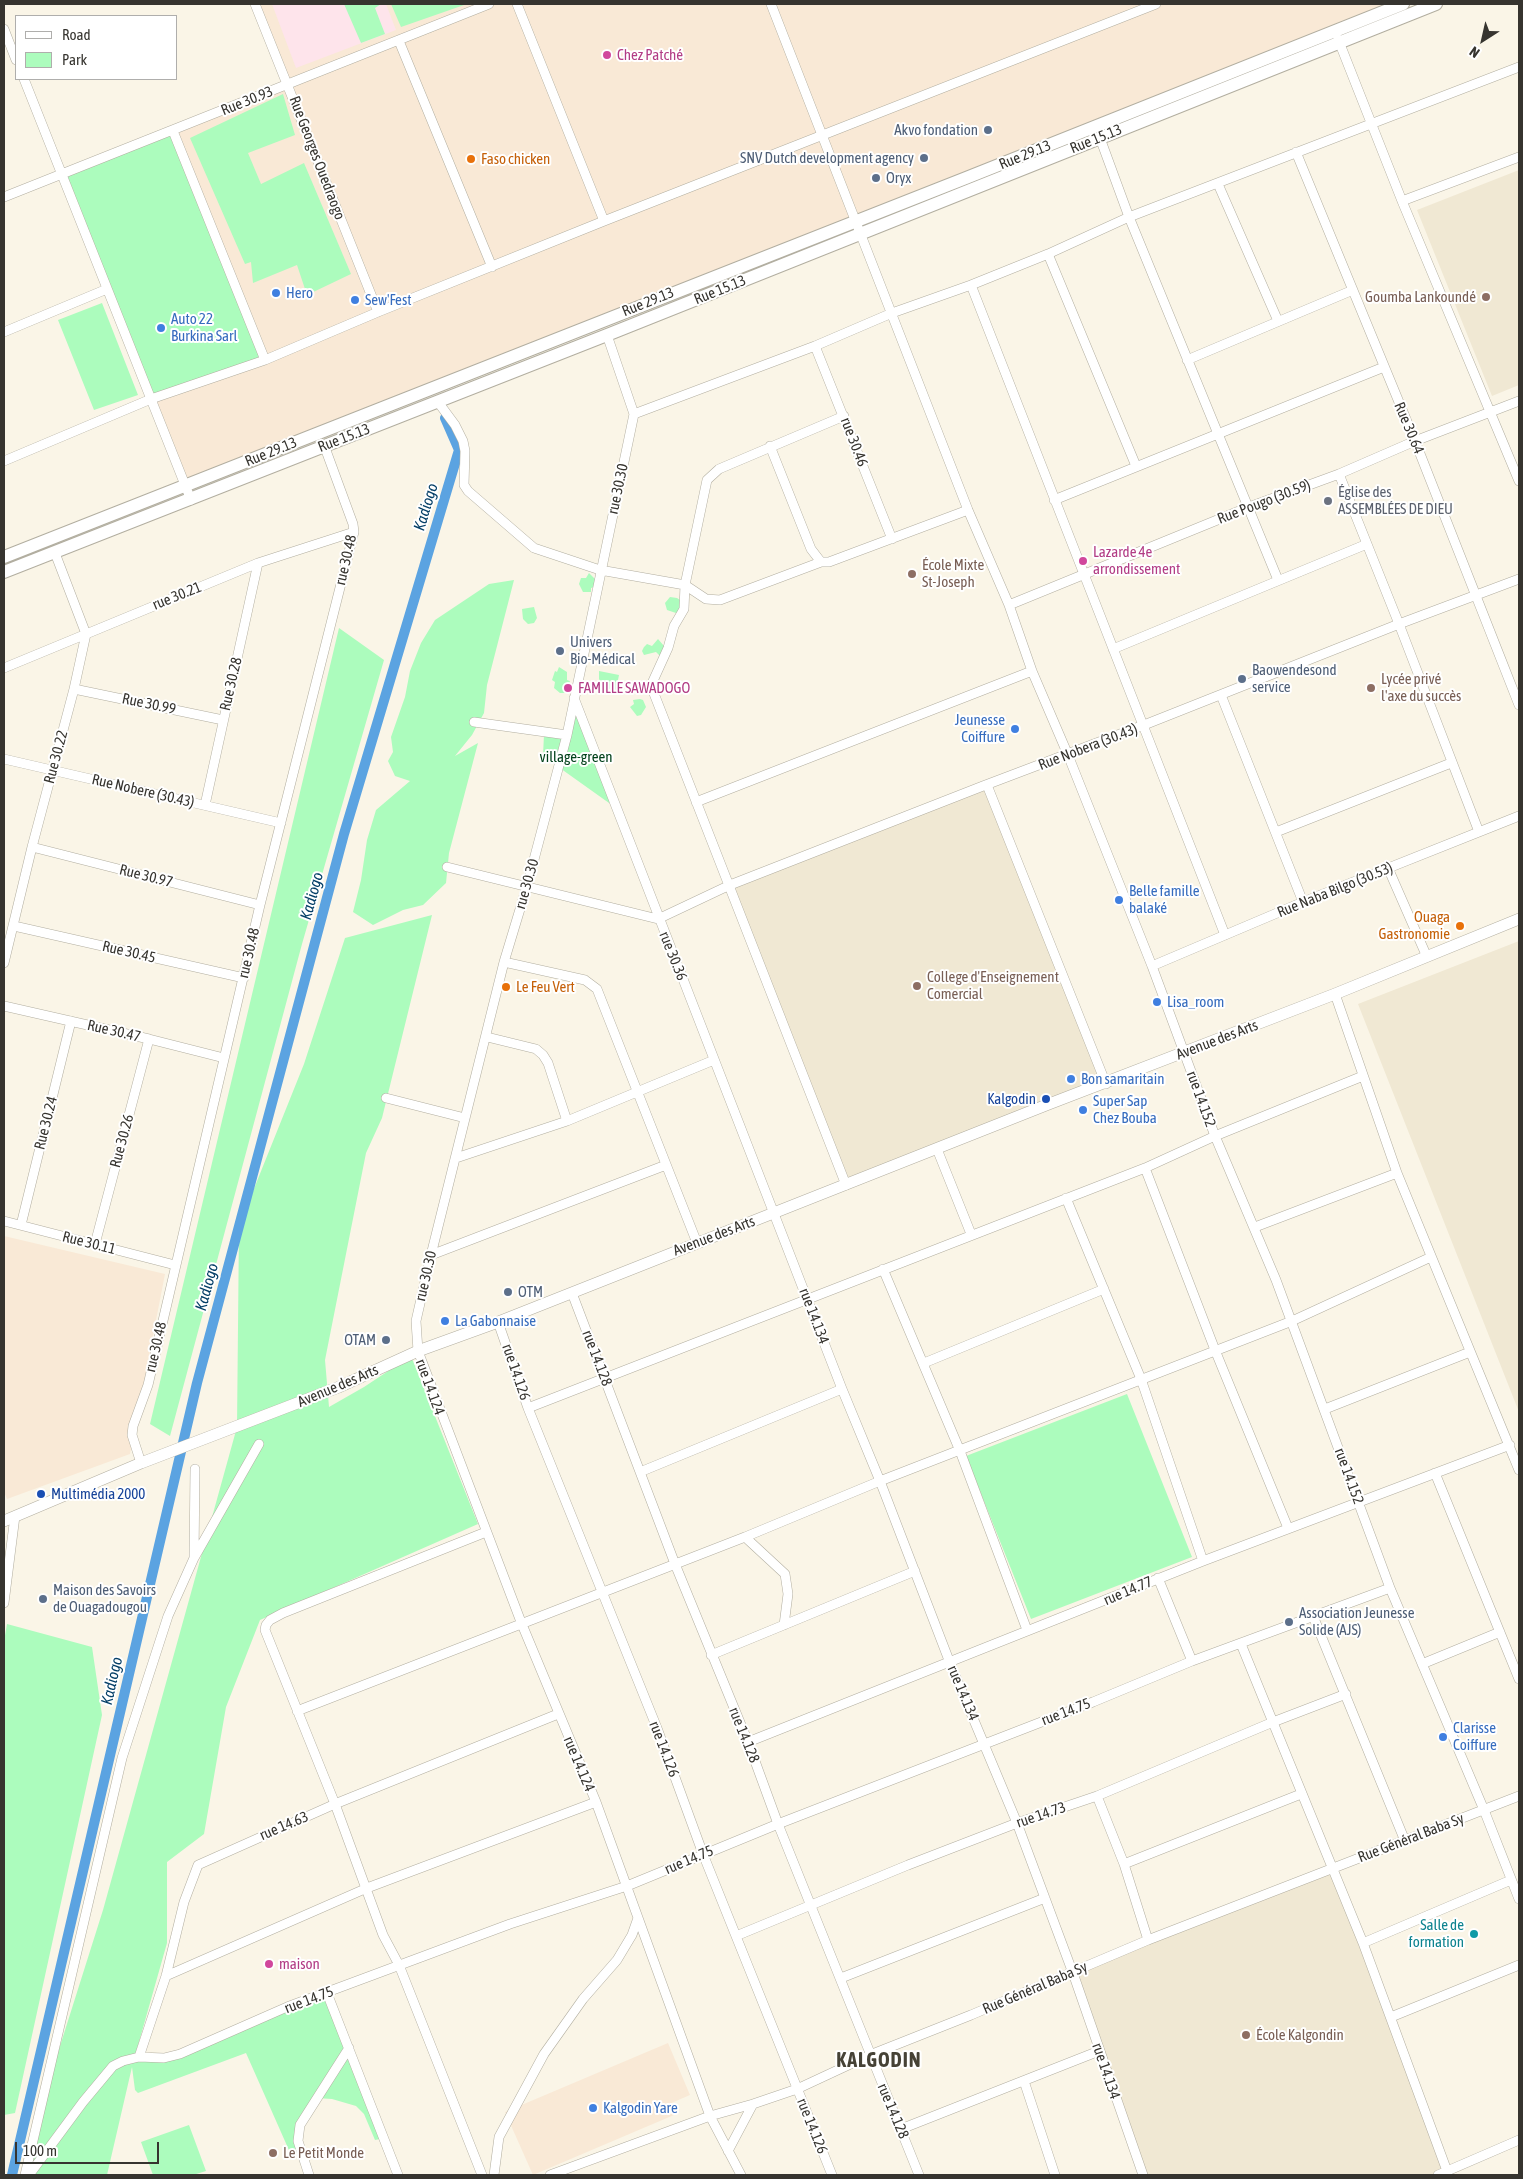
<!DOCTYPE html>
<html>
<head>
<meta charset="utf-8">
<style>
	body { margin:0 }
	#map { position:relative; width:1523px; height:2179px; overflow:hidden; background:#faf5e7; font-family:"Asap Condensed",sans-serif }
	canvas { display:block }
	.frame { position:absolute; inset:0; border:5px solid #36342f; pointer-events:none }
	.legend { position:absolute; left:15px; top:15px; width:162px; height:65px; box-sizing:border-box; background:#fff; border:1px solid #afaeac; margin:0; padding:6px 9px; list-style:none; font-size:15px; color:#36342f }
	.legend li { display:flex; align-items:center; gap:10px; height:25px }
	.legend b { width:25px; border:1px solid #afaeac }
	.north { position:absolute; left:1458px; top:15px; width:50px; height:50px; -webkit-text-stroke:4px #fff; paint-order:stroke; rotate:215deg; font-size:14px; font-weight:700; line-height:20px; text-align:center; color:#36342f }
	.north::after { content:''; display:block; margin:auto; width:18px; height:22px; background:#36342f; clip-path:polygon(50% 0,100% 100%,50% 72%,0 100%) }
	.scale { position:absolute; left:15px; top:2142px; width:144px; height:22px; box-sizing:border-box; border:2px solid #36342f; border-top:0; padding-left:6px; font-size:15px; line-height:18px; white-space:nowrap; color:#36342f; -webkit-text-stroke:4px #fff; paint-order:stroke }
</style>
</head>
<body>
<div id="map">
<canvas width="1523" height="2179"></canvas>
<div class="frame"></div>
<ul class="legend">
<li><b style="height:6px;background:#fff"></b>Road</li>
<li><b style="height:14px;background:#acfcbd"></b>Park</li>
</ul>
<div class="north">N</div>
<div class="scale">100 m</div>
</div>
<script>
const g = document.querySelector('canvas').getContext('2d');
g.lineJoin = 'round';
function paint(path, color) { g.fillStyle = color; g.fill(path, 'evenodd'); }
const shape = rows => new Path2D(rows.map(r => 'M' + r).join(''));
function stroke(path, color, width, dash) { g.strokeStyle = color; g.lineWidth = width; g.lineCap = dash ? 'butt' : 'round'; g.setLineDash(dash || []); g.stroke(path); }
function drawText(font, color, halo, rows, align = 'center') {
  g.font = font + ' "Asap Condensed",sans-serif'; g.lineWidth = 4; g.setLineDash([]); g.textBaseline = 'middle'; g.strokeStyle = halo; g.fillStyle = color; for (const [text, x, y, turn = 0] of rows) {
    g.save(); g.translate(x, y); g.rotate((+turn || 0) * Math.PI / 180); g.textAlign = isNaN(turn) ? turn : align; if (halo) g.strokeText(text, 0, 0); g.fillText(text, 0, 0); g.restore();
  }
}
paint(shape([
	[255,4,1402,4,186,486,65,173,288,84],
	[4,1236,165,1274,130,1454,7,1499,4,1492],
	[668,2043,690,2095,669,2104,674,2115,533,2175,505,2112]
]), '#f9e9d6');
paint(shape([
	[272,4,386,4,396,30,296,68]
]), '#fee4eb');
paint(shape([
	[1519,170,1519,385,1492,396,1417,210],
	[985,788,1106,1084,842,1186,732,888],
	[1519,941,1519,1412,1358,1004],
	[1334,1871,1445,2169,1433,2175,1145,2175,1073,1973]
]), '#f0e8d3');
paint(shape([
	[344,4,381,4,375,8,385,34,361,43],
	[391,4,467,4,401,27],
	[283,94,295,135,248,153,261,184,304,163,351,274,307,295,297,265,253,283,251,262,245,264,190,138],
	[174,134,264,359,153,395,65,173],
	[102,303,138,395,94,410,58,320],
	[589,573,596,580,594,587,591,588,591,592,583,592,579,584,581,578,586,578],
	[514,580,487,685,484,713,472,735,455,756,478,743,449,853,446,883,423,905,403,910,373,925,353,912,361,880,367,840,376,810,410,781,395,776,388,761,393,752,391,737,405,697,410,671,421,643,435,620,489,584],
	[670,597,677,598,683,602,681,610,676,613,667,610,665,603],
	[534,607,537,618,534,623,528,624,523,619,522,609],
	[339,628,384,660,302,944,170,1436,150,1424],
	[658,639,664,646,663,653,660,656,656,652,644,655,642,651,644,647,647,644,652,646],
	[559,667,567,672,567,680,570,681,565,693,560,693,554,688,555,682,552,680,555,671,557,672],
	[599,671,619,675,616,690,604,688,599,679],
	[640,699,643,700,646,707,641,715,637,716,630,707,634,704,633,700],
	[576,711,611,798,609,803,543,756,544,734,570,740],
	[432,915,382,1118,366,1153,325,1360,329,1407,364,1387,411,1356,478,1524,260,1620,226,1707,204,1834,167,1862,167,1943,133,2063,137,2061,219,2041,326,1993,380,2139,375,2140,364,2114,356,2106,332,2099,316,2098,304,2114,300,2152,292,2157,246,2053,138,2093,135,2090,132,2067,107,2175,26,2175,42,2103,103,1910,237,1427,239,1226,304,1064,345,938],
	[1127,1394,1192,1557,1031,1619,966,1456],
	[7,1624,92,1647,102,1715,15,2113,4,2115,4,1641],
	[189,2125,206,2171,193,2175,153,2175,141,2142]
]), '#acfcbd');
stroke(shape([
	[12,2175,197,1383,344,834,459,450,445,418]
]), '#5ba3e1', 10);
const minor = shape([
	[255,4,378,312],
	[517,4,604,221],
	[771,4,968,510,1009,605,1032,671,1068,755,1152,966,1215,1136,1276,1280,1390,1588,1484,1810,1519,1899],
	[4,29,16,60],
	[1338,39,1402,201,1519,481],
	[399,41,492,267],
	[24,79,191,500],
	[173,131,265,360],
	[1100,138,1129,217,1278,580],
	[1296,152,1415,441,1519,705],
	[1218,184,1278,321],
	[4,197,489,4],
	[1402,201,1519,157],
	[1048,254,1136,466],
	[971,285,1225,935],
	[4,332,107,289],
	[607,335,634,414],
	[815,346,892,539],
	[1187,360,1353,290],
	[438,402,455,425,463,441,465,451,464,485,468,491,534,548,600,570,685,585,706,599,720,600,821,562,829,562,968,510],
	[634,414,567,735,527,886,504,962,431,1255,416,1321,418,1351,521,1622,596,1802,710,2116,741,2175],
	[634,414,815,346,892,313,971,285,1048,254,1129,217,1519,67],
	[844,416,719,469,707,480,685,585,684,609,674,626,668,648,653,681,653,691,846,1185],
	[770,446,811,549,821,562],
	[4,461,151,399,265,360,378,312,604,221,1156,4],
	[1339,474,1399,624,1479,832],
	[1054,500,1384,367],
	[1009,605,1249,507,1339,474,1415,441,1519,401],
	[1113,649,1367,544],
	[4,668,258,563,354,532],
	[74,689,223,720],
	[1221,695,1303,902],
	[574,698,842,1389,880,1481,950,1663,1017,1823,1074,1976,1143,2175],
	[474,722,567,735],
	[4,759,281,823],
	[987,785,1106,1084],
	[696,802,1032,671],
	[205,805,258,563],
	[1276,832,1451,763],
	[32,847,260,905],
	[447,867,658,919,730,885,983,786,1144,725,1399,624,1519,579],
	[1388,868,1427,957],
	[14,926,244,978],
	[504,962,585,980,597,989,697,1243],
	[4,963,32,847,74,689,86,634,55,553],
	[1152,966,1303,902,1519,816],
	[1335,994,1397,1173,1519,1470],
	[4,1006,149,1039,224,1058],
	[487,1037,536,1049,543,1055,548,1063,567,1121],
	[386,1098,465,1118],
	[937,1149,971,1234],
	[456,1158,567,1121,714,1060],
	[1145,1168,1215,1350,1288,1528],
	[1066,1198,1141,1379,1203,1561],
	[4,1221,175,1265],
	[21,1225,71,1021],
	[1255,1227,1397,1173],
	[95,1244,149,1039],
	[431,1255,666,1165],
	[883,1269,960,1451,1027,1630],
	[572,1293,675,1564,748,1742,778,1824,919,2175],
	[498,1322,528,1408,657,1728,703,1854,832,2175],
	[924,1363,1104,1289],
	[528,1408,1145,1168,1215,1136,1363,1076],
	[1325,1409,1470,1352],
	[141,1463,132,1435,133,1426,148,1385,260,905,354,532,353,524,324,445],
	[640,1472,842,1389],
	[1435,1473,1519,1679],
	[745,1537,785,1574,788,1594,784,1625],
	[194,1558,195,1469],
	[1158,1578,1192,1661],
	[4,1603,15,1516],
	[1313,1616,1405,1841],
	[1241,1644,1363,1943,1447,2171],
	[711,1655,915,1571],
	[1422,1664,1500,1632],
	[297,1711,745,1537,880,1481,1292,1321,1431,1257],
	[748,1742,1203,1561,1510,1445],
	[1097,1796,1124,1864,1148,1940],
	[1124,1864,1301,1794],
	[736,1936,908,1865,1017,1823,1097,1796,1273,1722,1346,1694],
	[1363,1943,1511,1880],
	[166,1976,367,1888,596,1802],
	[841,1978,1045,1898],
	[327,1993,398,2175],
	[1391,2017,1519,1965],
	[139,2057,166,1976,184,1902,198,1865,335,1804,558,1714],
	[1024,2081,1055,2175],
	[901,2129,1099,2051],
	[728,2151,753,2104],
	[25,2175,122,1758,168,1616,194,1558,259,1444],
	[29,2175,83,2102,113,2066,123,2061,139,2057,164,2058,180,2054,287,2007,510,1924,627,1886,778,1824,1093,1702,1192,1661,1390,1588],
	[309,2175,298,2141,300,2125,349,2048],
	[482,2175,399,1965,383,1935,335,1804,265,1630,266,1625,270,1620,283,1613,486,1532],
	[494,2175,499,2137,544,2054,583,1999,617,1960,632,1935,638,1918],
	[550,2175,710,2116,753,2104,797,2089,870,2055,971,2015,1148,1940,1519,1796],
	[1438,2175,1519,2140]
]);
const tertiary = shape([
	[4,1521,141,1463,339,1387,418,1351,498,1322,1049,1104,1335,994,1519,919]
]);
const secondary = shape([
	[4,557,966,178,1403,4],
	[4,572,607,335,1436,4]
]);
stroke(minor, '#b2aea0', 10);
stroke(tertiary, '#b2aea0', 12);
stroke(secondary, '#b2aea0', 14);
stroke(minor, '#fff', 9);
stroke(tertiary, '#fff', 11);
stroke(secondary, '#fff', 12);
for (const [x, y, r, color] of [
	[607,55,5,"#d1479c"],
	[988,130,5,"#5c6f8a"],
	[924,158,5,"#5c6f8a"],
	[471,159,5,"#e8710a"],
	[876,178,5,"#5c6f8a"],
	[276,293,5,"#3f7fe0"],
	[1486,297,5,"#8d6e63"],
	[355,300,5,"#3f7fe0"],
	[161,328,5,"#3f7fe0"],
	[1328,501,5,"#6b7280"],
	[1083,561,5,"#d1479c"],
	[912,574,5,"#8d6e63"],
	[560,651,5,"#5c6f8a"],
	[1242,679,5,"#5c6f8a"],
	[568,688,5,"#d1479c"],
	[1371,688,5,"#8d6e63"],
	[1015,729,5,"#3f7fe0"],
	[1119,900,5,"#3f7fe0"],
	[1460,926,5,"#e8710a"],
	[917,986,5,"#8d6e63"],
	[506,987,5,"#e8710a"],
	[1157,1002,5,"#3f7fe0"],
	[1071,1079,5,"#3f7fe0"],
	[1046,1099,5,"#1a4fb4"],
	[1083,1110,5,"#3f7fe0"],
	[508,1292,5,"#5c6f8a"],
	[445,1321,5,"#3f7fe0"],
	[386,1340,5,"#5c6f8a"],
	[41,1494,5,"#1a4fb4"],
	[43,1599,5,"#5c6f8a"],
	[1289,1622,5,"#5c6f8a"],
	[1443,1737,5,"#3f7fe0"],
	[1474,1934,5,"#0f9aa8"],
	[269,1964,5,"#d1479c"],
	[1246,2035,5,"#8d6e63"],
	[593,2108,5,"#3f7fe0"],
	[273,2153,5,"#8d6e63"]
]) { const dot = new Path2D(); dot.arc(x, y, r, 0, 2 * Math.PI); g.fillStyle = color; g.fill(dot); stroke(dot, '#fff', 2); }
drawText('15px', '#b23c85', '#fff', [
	["Chez Patché",617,55],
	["Lazarde 4e",1093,552],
	["arrondissement",1093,569],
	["FAMILLE SAWADOGO",578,688],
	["maison",279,1964]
], 'left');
drawText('15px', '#36342f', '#fff', [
	["Rue 30.93",247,101,-22],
	["Rue 15.13",1096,139,-22],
	["Rue 29.13",1025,155,-22],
	["Rue Georges Ouedraogo",317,158,69],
	["Rue 15.13",720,290,-22],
	["Rue 29.13",648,302,-22],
	["Rue 30.64",1409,428,67],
	["Rue 15.13",344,438,-21],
	["rue 30.46",854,442,69],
	["Rue 29.13",271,452,-22],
	["rue 30.30",618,489,-78],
	["Rue Pougo (30.59)",1264,502,-21],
	["rue 30.48",346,560,-77],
	["rue 30.21",177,596,-22],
	["Rue 30.28",231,684,-77],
	["Rue 30.99",149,704,12],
	["Rue Nobera (30.43)",1088,747,-21],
	["Rue 30.22",56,757,-75],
	["Rue Nobere (30.43)",143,791,13],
	["Rue 30.97",146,876,14],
	["rue 30.30",527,884,-74],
	["Rue Naba Bilgo (30.53)",1335,890,-22],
	["Rue 30.45",129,952,13],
	["rue 30.48",249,953,-77],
	["rue 30.36",673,956,68],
	["Rue 30.47",114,1031,13],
	["Avenue des Arts",1217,1040,-21],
	["rue 14.152",1201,1099,70],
	["Rue 30.24",46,1123,-76],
	["Rue 30.26",122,1141,-75],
	["Avenue des Arts",714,1236,-21],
	["Rue 30.11",89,1243,14],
	["rue 30.30",426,1276,-77],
	["rue 14.134",814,1316,69],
	["rue 30.48",156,1347,-77],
	["rue 14.128",597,1358,69],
	["rue 14.126",516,1372,71],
	["Avenue des Arts",338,1386,-23],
	["rue 14.124",430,1387,70],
	["rue 14.152",1349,1476,70],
	["rue 14.77",1128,1591,-23],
	["rue 14.134",963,1693,67],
	["rue 14.75",1066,1712,-21],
	["rue 14.128",744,1735,68],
	["rue 14.126",664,1749,69],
	["rue 14.124",579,1764,67],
	["rue 14.73",1041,1815,-19],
	["rue 14.63",284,1826,-23],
	["Rue Général Baba Sy",1411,1838,-21],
	["rue 14.75",689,1860,-23],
	["Rue Général Baba Sy",1035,1988,-23],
	["rue 14.75",309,2000,-21],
	["rue 14.134",1106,2071,71],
	["rue 14.128",893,2111,67],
	["rue 14.126",812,2126,68]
]);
drawText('15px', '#4e5e75', '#fff', [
	["Akvo fondation",978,130,"right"],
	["SNV Dutch development agency",914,158,"right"],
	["Oryx",886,178],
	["Univers",570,642],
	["Bio-Médical",570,659],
	["Baowendesond",1252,670],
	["service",1252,687],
	["OTM",518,1292],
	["OTAM",376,1340,"right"],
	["Maison des Savoirs",53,1590],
	["de Ouagadougou",53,1607],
	["Association Jeunesse",1299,1613],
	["Solide (AJS)",1299,1630]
], 'left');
drawText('15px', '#c56008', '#fff', [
	["Faso chicken",481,159],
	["Ouaga",1450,917,"right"],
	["Gastronomie",1450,934,"right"],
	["Le Feu Vert",516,987]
], 'left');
drawText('15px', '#366cbe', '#fff', [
	["Hero",286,293],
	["Sew'Fest",365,300],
	["Auto 22",171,319],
	["Burkina Sarl",171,336],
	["Jeunesse",1005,720,"right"],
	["Coiffure",1005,737,"right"],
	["Belle famille",1129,891],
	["balaké",1129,908],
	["Lisa_room",1167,1002],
	["Bon samaritain",1081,1079],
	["Super Sap",1093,1101],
	["Chez Bouba",1093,1118],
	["La Gabonnaise",455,1321],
	["Clarisse",1453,1728],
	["Coiffure",1453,1745],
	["Kalgodin Yare",603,2108]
], 'left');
drawText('15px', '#785e54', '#fff', [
	["Goumba Lankoundé",1476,297,"right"],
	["École Mixte",922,565],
	["St-Joseph",922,582],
	["Lycée privé",1381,679],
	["l'axe du succès",1381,696],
	["College d'Enseignement",927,977],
	["Comercial",927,994],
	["École Kalgondin",1256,2035],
	["Le Petit Monde",283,2153]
], 'left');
drawText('15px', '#5b616d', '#fff', [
	["Église des",1338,492],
	["ASSEMBLÉES DE DIEU",1338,509]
], 'left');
drawText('15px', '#02411b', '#fff', [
	["village-green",576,757]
]);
drawText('15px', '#164399', '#fff', [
	["Kalgodin",1036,1099],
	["Multimédia 2000",51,1494,"left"]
], 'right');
drawText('15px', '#0d838f', '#fff', [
	["Salle de",1464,1925],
	["formation",1464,1942]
], 'right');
drawText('italic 16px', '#053f67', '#fff', [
	["Kadiogo",426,507,-73],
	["Kadiogo",312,896,-75],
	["Kadiogo",207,1287,-75],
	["Kadiogo",112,1681,-77]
]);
g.letterSpacing = '1px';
drawText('bold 20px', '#464236', '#fff', [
	["KALGODIN",879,2061]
]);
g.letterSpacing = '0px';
</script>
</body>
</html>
